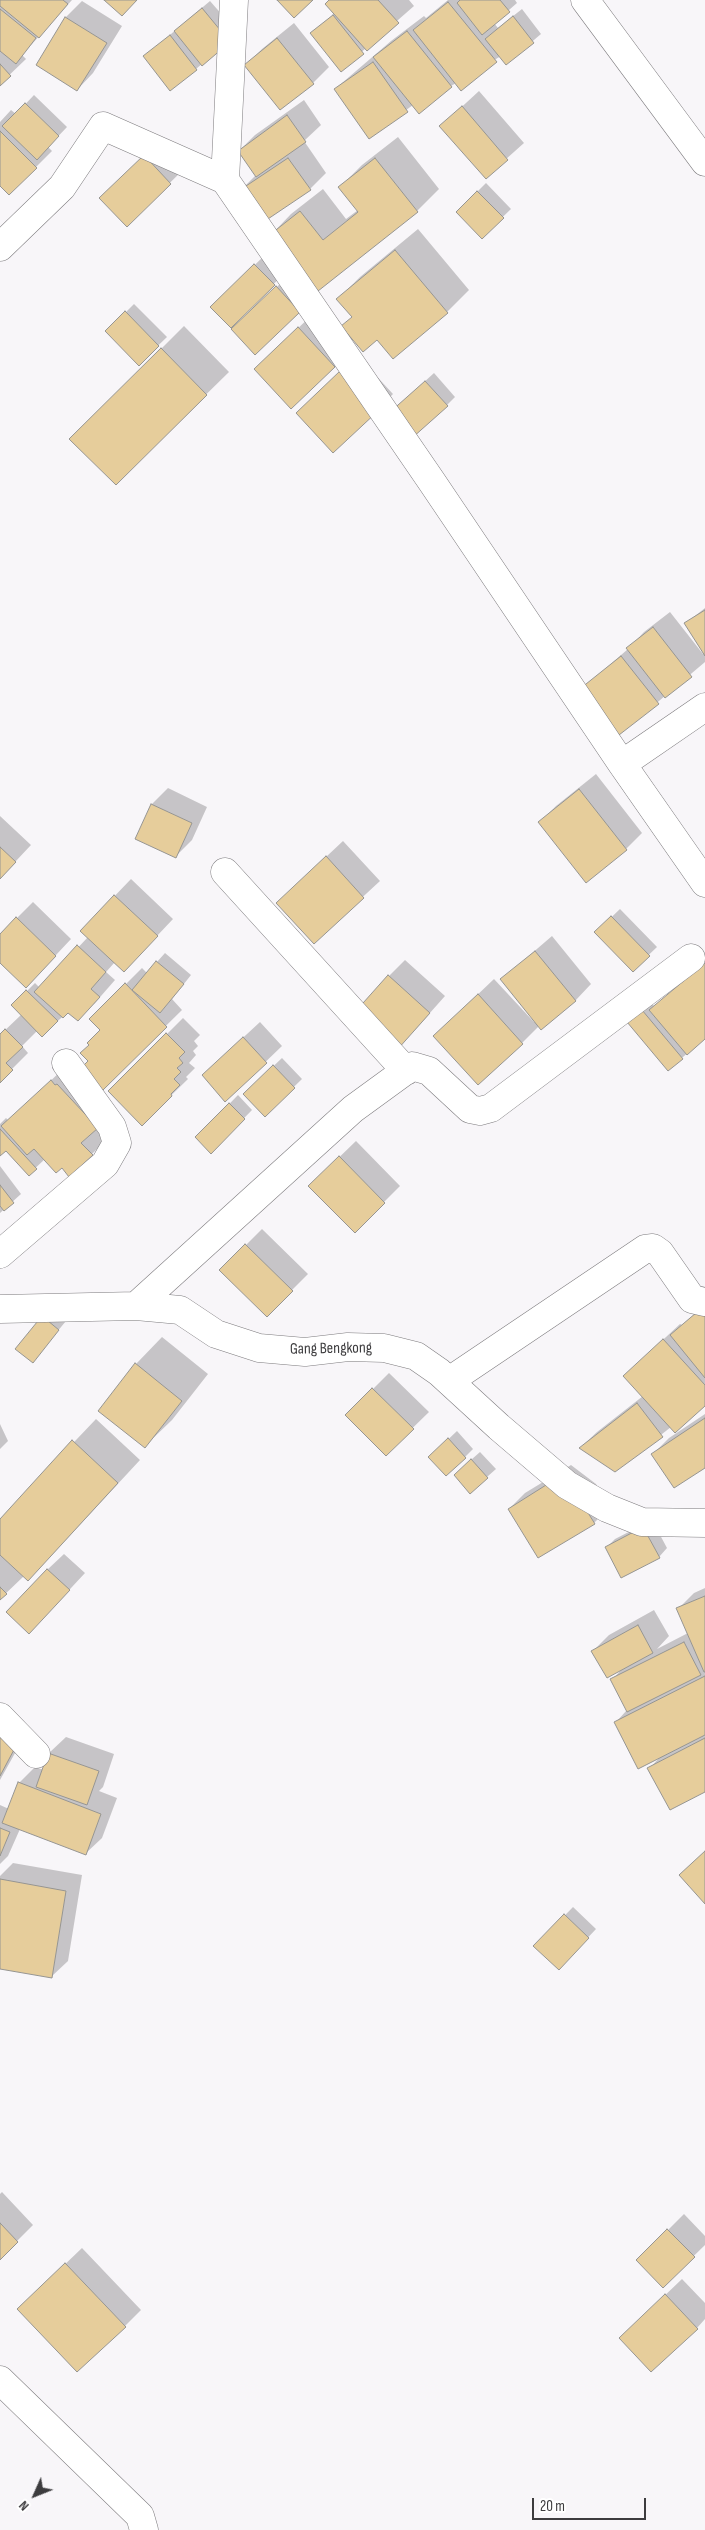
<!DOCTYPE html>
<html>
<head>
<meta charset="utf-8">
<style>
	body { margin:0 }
	#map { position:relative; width:705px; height:2530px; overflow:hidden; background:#f8f6f9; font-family:"Sofia Sans Condensed",sans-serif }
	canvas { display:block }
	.north { position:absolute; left:10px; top:2470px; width:50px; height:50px; -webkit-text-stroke:4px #fff; paint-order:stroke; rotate:226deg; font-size:14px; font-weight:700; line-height:20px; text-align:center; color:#3d3c3e }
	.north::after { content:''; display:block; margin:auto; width:18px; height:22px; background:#3d3c3e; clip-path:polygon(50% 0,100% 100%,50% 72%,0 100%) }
	.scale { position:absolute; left:532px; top:2498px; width:114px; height:22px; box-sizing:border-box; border:2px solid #3d3c3e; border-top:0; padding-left:6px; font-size:15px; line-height:18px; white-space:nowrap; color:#3d3c3e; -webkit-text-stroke:4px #fff; paint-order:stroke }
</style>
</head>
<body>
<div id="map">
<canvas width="705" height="2530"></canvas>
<div class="north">N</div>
<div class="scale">20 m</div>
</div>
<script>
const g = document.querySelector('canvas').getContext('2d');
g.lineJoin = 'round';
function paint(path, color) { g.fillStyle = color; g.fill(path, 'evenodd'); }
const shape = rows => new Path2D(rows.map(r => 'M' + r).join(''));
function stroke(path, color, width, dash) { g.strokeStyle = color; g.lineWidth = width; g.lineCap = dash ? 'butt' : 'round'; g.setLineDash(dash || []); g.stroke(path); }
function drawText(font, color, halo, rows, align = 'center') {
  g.font = font + ' "Sofia Sans Condensed",sans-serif'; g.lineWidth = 4; g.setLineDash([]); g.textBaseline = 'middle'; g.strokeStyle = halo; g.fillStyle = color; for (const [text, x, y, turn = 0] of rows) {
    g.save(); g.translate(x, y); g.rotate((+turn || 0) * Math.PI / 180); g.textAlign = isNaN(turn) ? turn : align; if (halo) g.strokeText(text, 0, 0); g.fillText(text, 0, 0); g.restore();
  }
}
paint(shape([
	[0,0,72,0,22,55,26,59,0,84],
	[331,0,409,0,414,6,341,70,311,33,335,13],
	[448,0,515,0,517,3,494,23,498,28,522,9,541,34,507,63,501,56,451,86,413,105,369,137,335,89,391,41,424,16,426,18],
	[82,1,122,26,93,73,77,90,37,65,66,17],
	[210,1,238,33,196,69,145,56],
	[294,23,329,67,313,83,246,65,262,49],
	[479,91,524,143,486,177,441,126],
	[34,95,67,127,48,147,52,151,9,194,0,185,0,122,11,110,16,114],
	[304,100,321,125,304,141,326,173,310,189,239,192,256,175,239,151,255,135],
	[398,137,439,189,417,211,313,293,300,311,249,313,295,270,269,237,291,214,323,189,346,219,358,210,340,187,362,165],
	[160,140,186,167,127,225,101,198],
	[486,183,511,209,482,237,457,212],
	[418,229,469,290,447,312,377,338,338,299,360,277],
	[271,249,290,268,231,326,212,307],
	[134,304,167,337,139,364,107,331],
	[315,312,350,350,334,367,272,353],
	[184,326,229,372,116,483,71,439],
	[357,355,393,394,377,410],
	[434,373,455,397,447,405,399,405],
	[705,608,705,662,620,734,583,688,628,649,644,632,670,612,703,654,705,653,686,623],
	[596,774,642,833,626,849,586,881,540,822,556,806],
	[168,788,207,807,192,840,176,856,136,838,152,804],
	[0,816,31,845,0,878],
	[343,841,380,881,314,942,294,887],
	[131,879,173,919,140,954,115,962,106,972,115,980,94,1004,69,1011,42,1035,38,1030,22,1046,28,1053,0,1081,0,1035,22,1014,13,1005,35,983,40,988,88,937,81,931],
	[33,902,71,939,42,970,0,962,0,935],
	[620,909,657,947,633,970,596,932],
	[552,936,591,984,575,1001,539,1026,522,1043,451,1020,494,979,534,1022,535,1021,502,979],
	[165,953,191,975,172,999,182,1010,103,1088,90,1061,90,1045,101,1030,91,1019,142,968,147,973],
	[405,960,445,996,413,1032,389,976],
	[705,962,705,1038,668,1070,629,1023,651,1003,655,1007],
	[183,1018,200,1035,194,1041,198,1046,193,1051,196,1055,189,1063,195,1068,186,1077,188,1079,142,1124,110,1091],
	[260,1022,282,1046,226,1100,220,1059],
	[282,1058,302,1079,265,1115,244,1094],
	[67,1065,108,1138,92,1154,62,1166,45,1159,29,1174,6,1149,0,1154,0,1124,6,1118,9,1121],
	[238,1095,252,1110,211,1152,197,1137],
	[356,1141,400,1186,384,1202,326,1170],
	[0,1166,21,1194,0,1213],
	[262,1229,308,1274,267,1315,221,1270],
	[705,1305,705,1404,671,1427,615,1471,581,1447,597,1432,643,1396,624,1376,680,1324,682,1325],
	[51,1308,66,1321,33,1361],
	[162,1337,208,1374,172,1420,145,1446,136,1364],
	[389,1373,429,1412,386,1454,347,1415],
	[705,1414,705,1466,653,1454,669,1438],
	[96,1419,140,1460,50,1557,24,1576,0,1599,0,1520],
	[0,1424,8,1441,0,1449],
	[457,1431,473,1449,465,1457,438,1449],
	[480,1452,496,1469,470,1492,463,1467],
	[571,1465,596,1484,610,1507,594,1523,509,1509,525,1493],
	[652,1520,667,1548,659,1557,606,1548,615,1539],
	[64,1554,85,1573,45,1616,47,1570],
	[705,1588,705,1790,649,1769,660,1757,616,1722,627,1710,612,1680,621,1670,593,1651,609,1635,654,1610,669,1636,657,1649,688,1633,678,1609,694,1593],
	[0,1727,24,1737,0,1780],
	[66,1737,114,1754,103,1787,99,1791,117,1798,102,1838,85,1854,20,1829,8,1856,0,1864,0,1805,9,1809,19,1783,35,1767,44,1770,49,1753],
	[13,1863,82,1875,68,1961,51,1977,0,1968,0,1876],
	[573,1907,596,1929,567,1960,535,1946],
	[2,2192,33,2225,0,2258,0,2194],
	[684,2214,705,2236,705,2245,663,2286,638,2260],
	[82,2248,141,2310,125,2326,35,2293],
	[682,2279,705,2303,705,2319,697,2328,637,2322]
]), '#0003');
const building = shape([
	[0,0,63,0,68,4,39,38,0,6,0,0],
	[104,0,137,0,122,16,104,0],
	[277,0,313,0,294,18,277,0],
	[329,0,378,0,399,23,367,51,325,4,329,0],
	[460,0,500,0,510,12,482,35,457,3,460,0],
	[448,2,497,62,461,91,413,30,448,2],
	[202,8,230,42,202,66,174,31,202,8],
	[0,9,36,38,16,64,0,51,0,9],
	[333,15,364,54,341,72,310,33,333,15],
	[513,16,534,43,506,65,485,39,513,16],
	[65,17,107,43,77,91,36,65,65,17],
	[407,31,452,87,419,114,373,57,407,31],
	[170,35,197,70,170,91,143,56,170,35],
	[277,38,314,84,280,110,244,65,277,38],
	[373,62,408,112,369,139,334,89,373,62],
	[0,64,11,76,0,86,0,64],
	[25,103,59,136,37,160,2,126,25,103],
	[462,106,508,160,486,179,439,126,462,106],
	[287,115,306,142,256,177,238,151,287,115],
	[0,131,37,168,9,195,0,186,0,131],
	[144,155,171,184,127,227,99,198,144,155],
	[288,158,311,190,259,225,237,192,288,158],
	[375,158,418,212,313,295,267,237,300,211,323,240,358,212,338,187,375,158],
	[477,191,504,218,482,239,456,212,477,191],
	[395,250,448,313,393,359,377,340,363,352,341,326,352,317,336,299,395,250],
	[254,264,275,285,231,328,210,307,254,264],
	[276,286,300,312,255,355,231,329,276,286],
	[125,311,159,346,139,366,105,331,125,311],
	[298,327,335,367,291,409,254,369,298,327],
	[161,348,207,395,116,485,69,439,161,348],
	[340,371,378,411,333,453,296,413,340,371],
	[425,381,448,406,412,438,389,413,425,381],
	[705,610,705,656,684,623,705,610],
	[653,627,692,677,665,698,626,648,653,627],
	[621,656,659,704,619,735,581,688,621,656],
	[579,789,627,850,586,883,538,822,579,789],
	[151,804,192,823,176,858,135,839,151,804],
	[0,847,16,862,0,879,0,847],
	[326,856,364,898,314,944,276,903,326,856],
	[114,895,158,936,124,972,80,931,114,895],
	[611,916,650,956,633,972,594,932,611,916],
	[16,917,56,956,26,988,0,963,0,934,16,917],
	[77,945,106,972,91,989,100,997,78,1021,68,1013,63,1018,34,992,77,945],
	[535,951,576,1001,541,1030,500,979,535,951],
	[156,961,184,984,160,1013,132,990,156,961],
	[705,963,705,1039,687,1055,649,1010,705,963],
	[388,975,430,1013,397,1050,355,1012,388,975],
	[125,983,167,1027,103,1090,81,1068,88,1061,80,1053,89,1045,87,1043,100,1030,89,1019,125,983],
	[26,990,58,1021,42,1037,11,1005,26,990],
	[478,994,523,1044,478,1085,433,1036,478,994],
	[642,1010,683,1059,668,1071,627,1022,642,1010],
	[5,1029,23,1047,6,1063,13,1070,0,1083,0,1034,5,1029],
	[166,1033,185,1052,179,1058,183,1063,177,1068,181,1072,174,1079,180,1085,171,1094,172,1096,142,1126,108,1091,166,1033],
	[243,1037,267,1063,225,1102,202,1075,243,1037],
	[273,1065,295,1088,265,1117,243,1094,273,1065],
	[51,1080,55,1085,57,1084,98,1128,81,1143,93,1155,69,1177,62,1168,56,1173,34,1149,27,1155,1,1126,51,1080],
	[229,1103,245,1119,211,1154,195,1137,229,1103],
	[0,1129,37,1169,29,1176,6,1151,0,1156,0,1129],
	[339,1156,385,1203,355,1233,308,1186,339,1156],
	[0,1185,14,1203,4,1211,0,1206,0,1185],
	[245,1244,293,1291,267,1317,219,1270,245,1244],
	[703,1307,705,1309,705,1378,670,1335,703,1307],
	[42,1316,59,1330,33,1363,15,1349,42,1316],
	[663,1339,705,1385,705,1406,675,1433,623,1376,663,1339],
	[135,1363,182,1401,145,1448,98,1411,135,1363],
	[372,1388,414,1429,386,1456,345,1415,372,1388],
	[637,1403,663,1437,615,1472,579,1448,637,1403],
	[705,1418,705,1468,674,1488,651,1454,705,1418],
	[448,1438,466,1458,446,1476,428,1457,448,1438],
	[72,1440,118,1483,28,1581,0,1555,0,1519,72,1440],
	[471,1459,488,1478,470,1494,454,1475,471,1459],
	[554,1480,580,1500,595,1524,538,1558,508,1509,554,1480],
	[643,1527,660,1558,621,1578,605,1547,643,1527],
	[47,1569,70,1590,29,1634,6,1612,47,1569],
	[0,1587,7,1594,0,1600,0,1587],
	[705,1596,705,1672,704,1672,676,1608,705,1596],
	[638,1625,653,1653,607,1678,591,1651,638,1625],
	[684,1642,701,1675,627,1712,610,1679,684,1642],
	[705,1676,705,1735,638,1769,614,1722,705,1676],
	[0,1737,16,1746,0,1776,0,1737],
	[705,1738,705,1792,670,1810,647,1768,705,1738],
	[48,1753,99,1771,87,1805,36,1787,48,1753],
	[18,1782,101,1814,86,1855,2,1823,18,1782],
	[0,1828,10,1832,0,1856,0,1828],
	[705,1851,705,1904,679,1875,705,1851],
	[0,1879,66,1891,52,1978,0,1969,0,1879],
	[564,1914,589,1938,559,1970,533,1946,564,1914],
	[0,2223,18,2242,0,2260,0,2223],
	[667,2229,695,2257,663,2288,636,2260,667,2229],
	[65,2263,126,2327,77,2372,17,2309,65,2263],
	[665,2294,698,2329,651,2372,619,2338,665,2294]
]);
paint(building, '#e6cd9b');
stroke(building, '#969592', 1);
const street = shape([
	[585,0,705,162],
	[225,180,432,482,622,764,705,883],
	[0,247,62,187,103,126,225,180,234,0],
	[622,764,705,707],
	[225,872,406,1071],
	[0,1254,105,1164,117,1143,112,1127,66,1063],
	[136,1306,353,1109,412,1066,429,1071,470,1109,480,1111,491,1108,691,958],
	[0,1309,136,1306,180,1310,216,1334,259,1348,305,1352,348,1347,384,1348,416,1356,439,1372,499,1427,567,1485,607,1508,642,1522,705,1523],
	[449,1381,645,1249,653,1248,660,1253,692,1299,705,1302],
	[0,1717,36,1754],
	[0,2380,140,2516,144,2530]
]);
stroke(street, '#7d7b7e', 29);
stroke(street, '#fff', 28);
drawText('16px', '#3d3c3e', '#fff', [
	["Gang Bengkong",331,1349,-1]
]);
</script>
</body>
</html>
